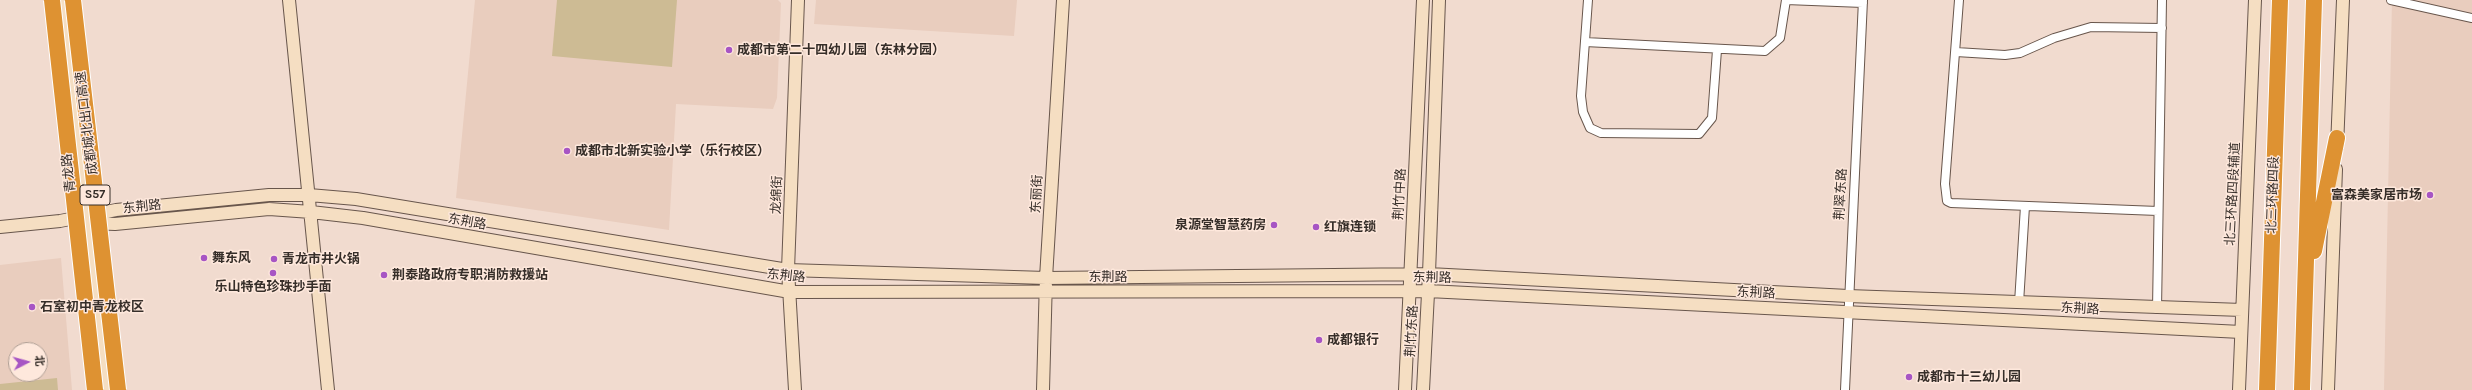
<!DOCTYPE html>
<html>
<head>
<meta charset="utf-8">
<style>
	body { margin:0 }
	#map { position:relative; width:2472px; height:390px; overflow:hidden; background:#f1dbcf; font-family:Karla,"Noto Sans SC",sans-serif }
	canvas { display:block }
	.north { position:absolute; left:8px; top:342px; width:40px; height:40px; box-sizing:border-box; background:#fee8dc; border:1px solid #ae9e94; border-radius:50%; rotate:84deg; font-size:11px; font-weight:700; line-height:16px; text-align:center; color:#362e29 }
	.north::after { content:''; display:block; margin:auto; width:14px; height:18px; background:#a755c4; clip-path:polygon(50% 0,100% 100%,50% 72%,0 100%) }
</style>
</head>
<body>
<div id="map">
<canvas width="2472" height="390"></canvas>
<div class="north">北</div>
</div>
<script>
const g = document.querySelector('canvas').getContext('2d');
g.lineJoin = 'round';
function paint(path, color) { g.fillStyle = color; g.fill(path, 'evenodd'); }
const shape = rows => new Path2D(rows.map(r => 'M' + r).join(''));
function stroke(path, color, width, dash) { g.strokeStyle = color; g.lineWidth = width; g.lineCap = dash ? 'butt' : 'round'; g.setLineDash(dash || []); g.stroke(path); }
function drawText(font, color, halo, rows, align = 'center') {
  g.font = font + ' Karla,"Noto Sans SC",sans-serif'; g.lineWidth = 3; g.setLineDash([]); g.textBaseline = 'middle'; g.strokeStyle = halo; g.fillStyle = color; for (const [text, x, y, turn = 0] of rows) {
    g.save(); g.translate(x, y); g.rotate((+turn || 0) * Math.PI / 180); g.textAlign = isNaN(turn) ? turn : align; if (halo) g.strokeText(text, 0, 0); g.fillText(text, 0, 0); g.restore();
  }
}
paint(shape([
	[475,0,778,0,781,3,777,98,773,109,676,104,669,230,456,198],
	[816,0,1017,0,1014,36,814,24],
	[2392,0,2472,0,2472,390,2384,390],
	[61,258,72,390,0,390,0,265],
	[16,350,40,350,40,374,16,374]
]), '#e9cdbe');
paint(shape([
	[557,0,677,0,672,67,552,56],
	[57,378,58,390,0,390,0,384]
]), '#cdbb94');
const street = shape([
	[1588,0,1581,96,1583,112,1590,128,1601,133,1699,134,1712,118,1717,50],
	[1786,0,1863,3],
	[1959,0,1945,184,1947,201,1951,203,2158,211],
	[2391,0,2472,18],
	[1585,42,1765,51,1780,38,1786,0],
	[1956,52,2005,55,2020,53,2054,38,2091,27,2162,28],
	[2019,303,2025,206],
	[2157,309,2162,0],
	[1845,390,1863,0]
]);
const secondary = shape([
	[63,0,107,390],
	[289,0,328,390],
	[2337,147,2343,0],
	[91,223,115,224,269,209,311,212,363,218,790,292,1428,291,2241,332],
	[0,227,60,221,116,210,269,195,309,195,356,199,788,270,1046,278,1429,274,1848,296,2242,310],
	[795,390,788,270,798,0],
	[1043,390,1046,278,1063,0],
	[1405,390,1423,0],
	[1423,390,1429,274,1439,0],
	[2239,390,2255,0],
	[2328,390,2336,169]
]);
const highway = shape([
	[2314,251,2337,138],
	[2267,390,2280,0],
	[2302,390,2314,0]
]);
stroke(street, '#68564c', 10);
stroke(secondary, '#68564c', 14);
stroke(highway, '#fff', 18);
stroke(street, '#fff', 8);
stroke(secondary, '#f5dec2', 12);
stroke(highway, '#de9232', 16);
const highwayBridge = shape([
	[52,0,95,390],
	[73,0,118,390]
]);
stroke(highwayBridge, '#fff', 18, []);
stroke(highwayBridge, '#de9232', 16);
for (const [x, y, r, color] of [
	[729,50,4,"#a755c4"],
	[567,151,4,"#a755c4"],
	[2430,195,4,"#a755c4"],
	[1274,225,4,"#a755c4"],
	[1316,227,4,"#a755c4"],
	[204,258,4,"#a755c4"],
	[274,259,4,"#a755c4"],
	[273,273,4,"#a755c4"],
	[384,275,4,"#a755c4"],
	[32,307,4,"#a755c4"],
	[1319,340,4,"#a755c4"],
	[1909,377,4,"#a755c4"]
]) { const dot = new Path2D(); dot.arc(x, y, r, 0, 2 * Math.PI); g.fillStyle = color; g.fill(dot); stroke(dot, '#fee8dc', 1.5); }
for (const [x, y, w] of [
	[95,195,30]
]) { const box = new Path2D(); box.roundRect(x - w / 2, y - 10, w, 20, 3); g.fillStyle = '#fee8dc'; g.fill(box); stroke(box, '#362e29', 1); }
drawText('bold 12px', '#362e29', null, [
	["S57",95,195]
]);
drawText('bold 13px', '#362e29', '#fee8dc', [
	["成都市第二十四幼儿园（东林分园）",737,50],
	["成都市北新实验小学（乐行校区）",575,151],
	["富森美家居市场",2422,195,"right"],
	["泉源堂智慧药房",1266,225,"right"],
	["红旗连锁",1324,227],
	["舞东风",212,258],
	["青龙市井火锅",282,259],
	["荆泰路政府专职消防救援站",392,275],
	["乐山特色珍珠抄手面",273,287,"center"],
	["石室初中青龙校区",40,307],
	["成都银行",1327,340],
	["成都市十三幼儿园",1917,377]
], 'left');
drawText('13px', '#362e29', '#fee8dc', [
	["成都城北出口高速",87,123,-97],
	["青龙路",69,173,-96],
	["东丽街",1037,194,-87],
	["荆竹中路",1400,194,-87],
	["荆翠东路",1841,194,-87],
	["北三环路四段辅道",2233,194,-87],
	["龙绵街",777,195,-88],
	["北三环路四段",2273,195,-88],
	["东荆路",142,207,-6],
	["东荆路",467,222,10],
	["东荆路",786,276,6],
	["东荆路",1108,277],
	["东荆路",1432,278,1],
	["东荆路",1756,293,3],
	["东荆路",2080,309,3],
	["荆竹东路",1412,331,-87]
]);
</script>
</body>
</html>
